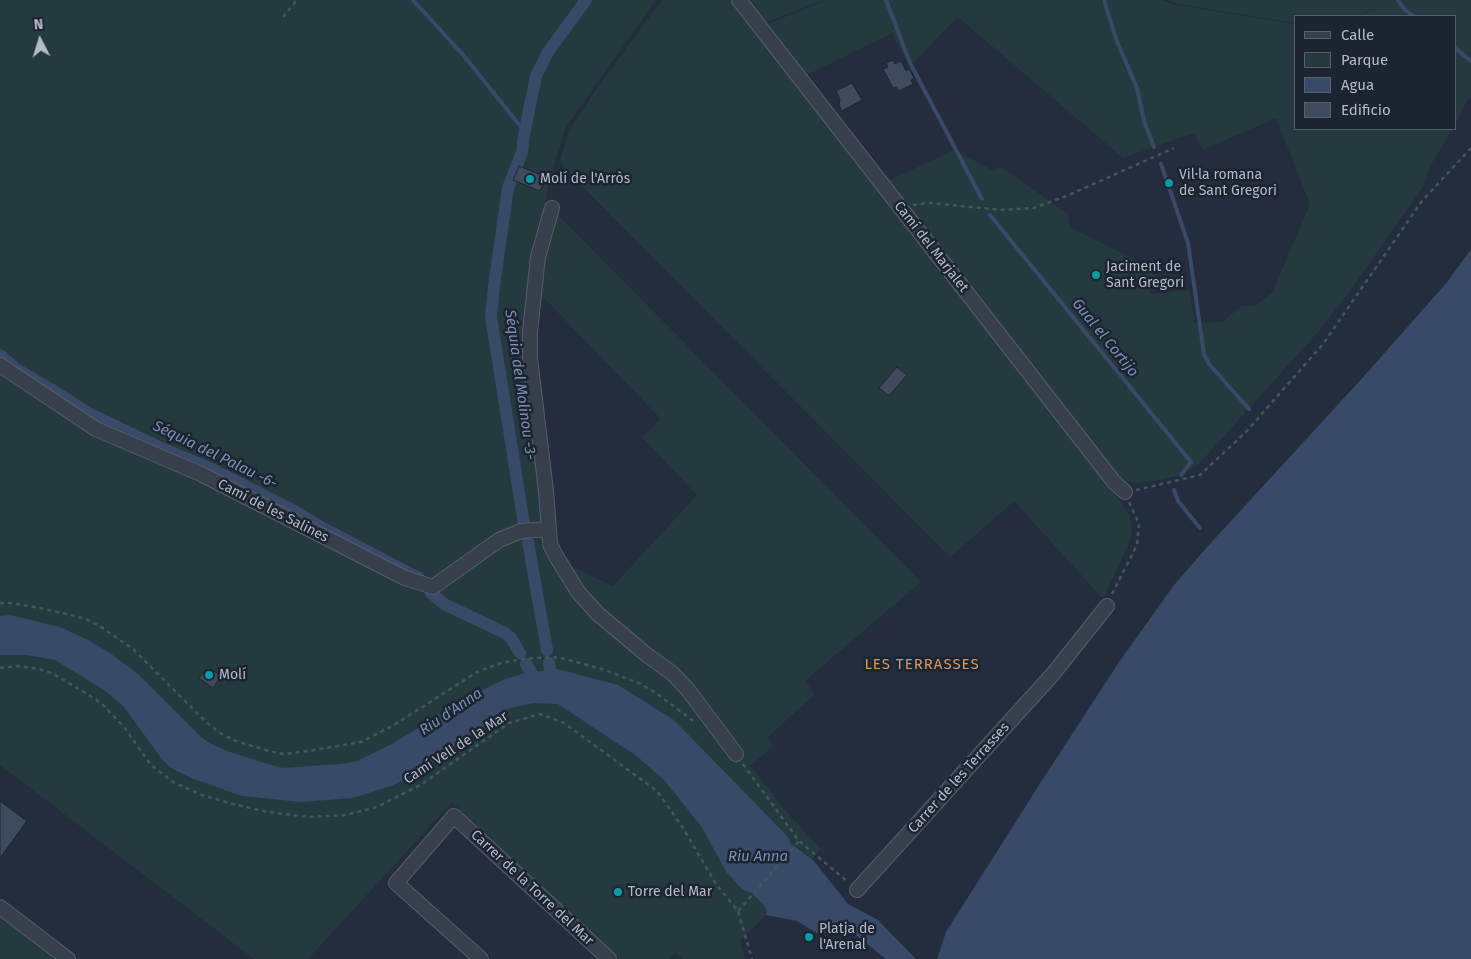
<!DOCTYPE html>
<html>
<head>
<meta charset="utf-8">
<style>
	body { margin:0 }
	#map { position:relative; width:1471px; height:959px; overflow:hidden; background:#232d3d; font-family:"Fira Sans",sans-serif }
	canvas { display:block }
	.legend { position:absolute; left:1294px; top:15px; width:162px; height:115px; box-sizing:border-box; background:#1c2432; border:1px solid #58606e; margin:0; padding:6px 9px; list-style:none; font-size:15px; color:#b3bac8 }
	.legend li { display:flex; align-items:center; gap:10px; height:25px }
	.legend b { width:25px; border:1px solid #58606e }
	.north { position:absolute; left:15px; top:15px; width:50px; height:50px; -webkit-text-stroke:4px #1c2432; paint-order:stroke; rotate:355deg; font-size:14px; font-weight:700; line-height:20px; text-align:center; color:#b3bac8 }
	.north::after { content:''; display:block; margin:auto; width:18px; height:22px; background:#b3bac8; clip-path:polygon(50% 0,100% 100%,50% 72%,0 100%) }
</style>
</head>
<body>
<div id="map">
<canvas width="1471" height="959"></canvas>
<ul class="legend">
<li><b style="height:6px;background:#373f4d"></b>Calle</li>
<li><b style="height:14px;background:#253a3e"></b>Parque</li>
<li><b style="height:14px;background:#384a67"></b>Agua</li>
<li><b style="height:14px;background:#3f4b5c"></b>Edificio</li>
</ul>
<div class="north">N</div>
</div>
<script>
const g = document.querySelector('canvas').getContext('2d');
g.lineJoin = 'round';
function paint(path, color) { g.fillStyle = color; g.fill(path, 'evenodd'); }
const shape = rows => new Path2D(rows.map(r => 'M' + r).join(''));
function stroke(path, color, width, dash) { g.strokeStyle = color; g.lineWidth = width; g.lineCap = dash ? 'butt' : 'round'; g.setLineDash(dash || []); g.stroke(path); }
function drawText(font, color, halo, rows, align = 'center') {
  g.font = font + ' "Fira Sans",sans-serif'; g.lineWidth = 5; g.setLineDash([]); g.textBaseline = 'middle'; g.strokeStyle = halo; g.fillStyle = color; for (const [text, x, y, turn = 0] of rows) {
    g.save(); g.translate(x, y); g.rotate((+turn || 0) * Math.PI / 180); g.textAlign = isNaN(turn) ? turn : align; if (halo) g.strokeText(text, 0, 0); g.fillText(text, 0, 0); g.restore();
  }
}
paint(shape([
	[0,0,656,0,566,127,556,158,547,192,529,331,529,359,545,505,548,539,537,541,547,552,577,595,607,629,681,688,714,729,747,761,683,676,599,612,581,592,566,564,613,586,697,495,642,437,661,419,542,296,552,209,921,582,805,681,815,694,768,737,773,746,751,765,749,764,791,817,821,849,767,910,766,915,740,941,745,959,682,959,675,952,670,959,618,959,452,802,308,959,254,959,0,765],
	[662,0,729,0,825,120,1121,502,1130,516,1132,533,1129,543,1103,599,1014,501,950,557,563,167,560,160,565,143,571,128,596,89],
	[743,0,825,0,761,24],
	[827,0,1161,0,1176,5,1295,24,1295,129,1452,129,1431,165,1423,187,1347,295,1318,332,1197,466,1176,476,1159,480,1139,483,1123,481,1103,458,888,181,954,150,994,171,1001,167,1068,214,1070,227,1158,271,1150,294,1190,290,1194,323,1222,322,1242,306,1256,305,1272,293,1310,204,1276,118,1203,150,1194,133,1123,158,958,17,910,66,892,33,805,76,765,25],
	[1167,0,1471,0,1471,99,1468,99,1455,125,1455,16,1360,16,1386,1,1358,16,1295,16,1295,23,1177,4],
	[0,913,59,959,0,959]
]), '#253a3e');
paint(shape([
	[1471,249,1471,959,937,959,946,932,1039,785,1119,662,1174,585,1208,546,1366,374,1448,281],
	[10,615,60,627,88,640,110,653,139,675,200,736,209,743,230,752,281,768,341,764,357,761,392,744,470,696,503,680,525,673,557,669,618,685,674,720,789,838,790,843,814,861,848,904,878,920,916,959,886,959,843,925,820,935,797,921,766,915,767,910,763,904,752,893,743,890,727,873,701,826,664,780,638,757,558,704,534,703,509,708,417,774,391,786,353,798,301,802,242,796,191,778,171,768,161,758,124,707,104,690,55,660,27,655,0,655,0,616]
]), '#384a67');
stroke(shape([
	[413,0,464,56,521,127,524,135],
	[886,0,910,63,982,199],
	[1104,0,1116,39,1137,88,1144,121,1154,147],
	[1398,0,1405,10,1413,16],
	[1455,48,1471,61],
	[1161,164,1188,243,1204,354,1209,364,1249,409],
	[990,215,1191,462,1181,475],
	[1174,490,1178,501,1200,528]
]), '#384a67', 4);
stroke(shape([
	[0,355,16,369,62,396,86,412,159,447,212,469,287,507,321,527,419,578],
	[524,524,491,317,494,286,508,188,522,152,524,135,536,76,548,52,586,0],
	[528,542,547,650],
	[431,593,444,604,505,633,511,638,520,653],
	[549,663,553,685],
	[526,664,539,685]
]), '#384a67', 12);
const building = shape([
	[893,60,895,64,901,61,906,71,909,69,914,78,911,80,913,84,899,91,896,87,893,88,883,69,888,67,886,63,893,60],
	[852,83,862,100,842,111,839,105,840,99,836,91,852,83],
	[519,166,546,177,540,191,513,180,519,166],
	[897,367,907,375,889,396,879,388,897,367],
	[208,667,221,676,213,688,199,678,208,667],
	[0,801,27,821,0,858,0,801],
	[622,885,624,896,614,898,612,887,622,885]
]);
paint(building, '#3f4b5c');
stroke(building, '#1e2634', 1);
const minor = shape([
	[739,0,1114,482,1125,492],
	[552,208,538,257,530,332,530,358,546,491,550,544,556,556,578,592,598,614,647,655,672,673,688,690,736,754],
	[0,365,96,429,201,474,405,578,433,587,499,540,521,531,549,529],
	[857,890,1053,674,1107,606],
	[0,907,68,959],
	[481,959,396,883,454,816,609,959]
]);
stroke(minor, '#555d6b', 16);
stroke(shape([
	[283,17,297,0],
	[913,205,930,203,1002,210,1034,208,1071,194,1174,148],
	[1136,490,1200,475,1246,432,1323,344,1422,201,1471,148],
	[1112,594,1137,545,1139,524,1129,502],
	[0,603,12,603,40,608,83,618,98,625,133,649,205,721,220,733,236,741,269,751,283,754,308,751,361,742,394,725,477,672,501,663,523,659,551,657,561,658,602,669,641,684,656,693,696,723],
	[0,668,18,666,39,669,52,673,92,697,103,705,124,727,151,765,173,782,202,795,233,804,268,812,309,817,346,815,377,807,422,784,509,723,540,714,564,723,657,791,683,828,716,884,738,911,752,959],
	[743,764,799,841,848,882],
	[738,911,799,841]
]), '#43575b', 2.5, [4, 4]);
stroke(minor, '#373f4d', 14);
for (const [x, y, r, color] of [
	[530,179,5,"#0f9aa8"],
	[1169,183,5,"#0f9aa8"],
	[1096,275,5,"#0f9aa8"],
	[209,675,5,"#0f9aa8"],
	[618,892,5,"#0f9aa8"],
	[809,937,5,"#0f9aa8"]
]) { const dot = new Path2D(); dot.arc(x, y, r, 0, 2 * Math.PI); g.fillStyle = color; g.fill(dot); stroke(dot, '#1c2432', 2); }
drawText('14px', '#b3bac8', '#1c2432', [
	["Vil·la romana",1179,175],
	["de Sant Gregori",1179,191],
	["Molí de l'Arròs",540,179],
	["Jaciment de",1106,267],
	["Sant Gregori",1106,283],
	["Molí",219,675],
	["Torre del Mar",628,892],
	["Platja de",819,929],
	["l'Arenal",819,945]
], 'left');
drawText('14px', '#b3bac8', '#1c2432', [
	["Camí del Marjalet",931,247,52],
	["Camí de les Salines",273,511,27],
	["Camí Vell de la Mar",456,748,-33],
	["Carrer de les Terrasses",959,778,-48],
	["Carrer de la Torre del Mar",532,888,43]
]);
drawText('italic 15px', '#7a8fb1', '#1c2432', [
	["Gual el Cortijo",1105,338,51],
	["Séquia del Molinou -3-",520,385,82],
	["Séquia del Palau -6-",215,455,26],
	["Riu d'Anna",451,712,-34],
	["Riu Anna",758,857]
]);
g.letterSpacing = '1px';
drawText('15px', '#d69861', '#1c2432', [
	["LES TERRASSES",922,665]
]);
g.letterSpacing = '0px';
</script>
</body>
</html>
